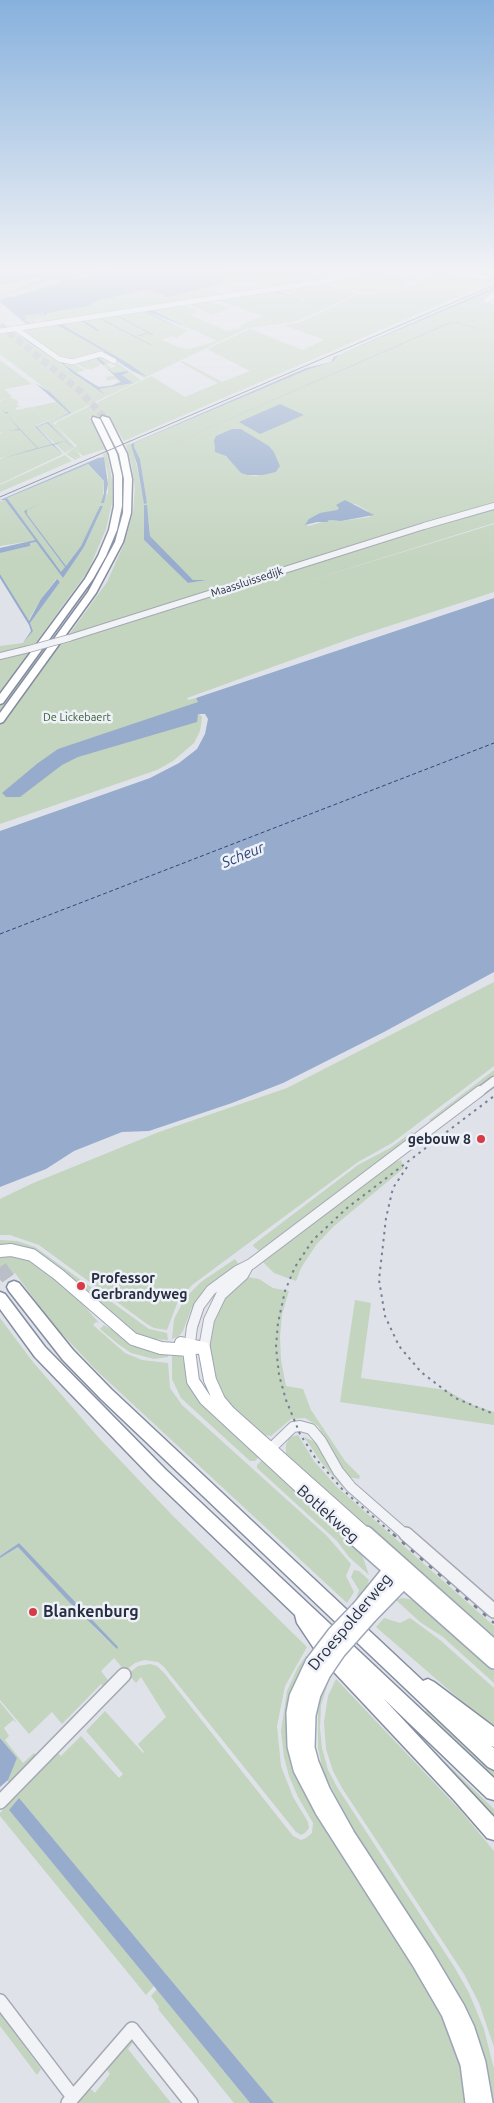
<!DOCTYPE html>
<html>
<head>
<meta charset="utf-8">
<style>
	body { margin:0 }
	canvas { display:block; background:#dfe2e9 }
</style>
</head>
<body>
<canvas width="494" height="2103"></canvas>
<script>
const g = document.querySelector('canvas').getContext('2d');
g.lineJoin = 'round';
function paint(path, color) { g.fillStyle = color; g.fill(path, 'evenodd'); }
const shape = rows => new Path2D(rows.map(r => 'M' + r).join(''));
function stroke(path, color, width, dash) { g.strokeStyle = color; g.lineWidth = width; g.lineCap = dash ? 'butt' : 'round'; g.setLineDash(dash || []); g.stroke(path); }
function drawText(font, color, halo, rows, align = 'center') {
  g.font = font + ' Ubuntu,sans-serif'; g.lineWidth = 5; g.setLineDash([]); g.textBaseline = 'middle'; g.strokeStyle = halo; g.fillStyle = color; for (const [text, x, y, turn = 0] of rows) {
    g.save(); g.translate(x, y); g.rotate((+turn || 0) * Math.PI / 180); g.textAlign = isNaN(turn) ? turn : align; if (halo) g.strokeText(text, 0, 0); g.fillText(text, 0, 0); g.restore();
  }
}
paint(shape([
	[107,267,115,268,151,267,140,270,121,269,76,279,69,277],
	[198,267,370,267,323,281,333,287,357,294,331,306,294,322,248,328,144,378,106,355,76,360,62,360,17,329,57,325,101,350,132,371,139,373,131,365,63,325,79,321,97,331,83,321,144,312,187,331,176,338,172,336,162,340,180,348,189,349,217,341,151,310,184,305,199,312,190,315,227,331,242,328,239,326,263,316,218,300,274,291,302,299,302,302,306,300,301,297,245,279,244,281,227,286,240,291,257,288,259,289,239,293,222,287,213,290,226,295,40,324,38,322,43,322,42,319,35,320,37,324,27,325,0,304,28,325,31,325,24,319,26,318,21,316,43,313,45,314,29,318,47,315,47,313,88,306,96,301,147,290,163,296,225,276,223,272,213,269],
	[375,267,396,268,385,273,414,277,415,279,392,290,365,292,335,285,330,282,349,277],
	[437,267,494,267,494,281,124,441,109,416,89,417,105,449,83,456,76,450,81,457,75,460,66,454,77,446,55,425,57,422,151,376,185,397,218,383,180,362,183,361,222,382,250,371,207,349,250,329,303,350,324,340,284,325,299,323,358,295,400,290,413,285],
	[42,277,44,279,42,281,20,286,56,279,61,282,8,296,0,301,0,293,6,295,0,291,0,285],
	[494,290,494,294,487,301,494,305,494,505,68,636,107,582,124,544,133,513,135,489,132,466,126,445,132,443,144,503,147,503,140,459,134,447,134,443,307,370,330,363,339,355],
	[241,429,269,446,274,452,280,466,276,472,255,476,247,475,241,473,233,462,214,447,214,440,216,436,223,433],
	[341,504,355,504,368,511,370,517,341,521,329,520,309,526,306,525,313,518,337,510,339,508,337,505],
	[144,505,149,521,150,536,193,580,207,580,188,583,144,540],
	[210,301,229,309,213,315,187,304],
	[13,331,57,360,74,364,85,370,75,373,63,364,66,363,59,361,69,371,107,396,53,423,75,447,65,453,37,427,47,422,72,448,48,422,70,413,50,392,0,354,0,333],
	[97,355,111,361,107,365,111,368,117,366,110,363,116,362,141,380,108,396,89,381,100,387,112,385,120,382,115,379,102,382,107,380,105,377,118,375,132,383,122,375,128,372,127,371,114,373,104,366,105,363,97,357,76,363,83,367,78,362,95,357,103,363,93,369,86,369,74,362],
	[0,360,32,384,5,389,5,390,12,396,10,398,15,399,19,403,16,405,21,406,15,408,17,410,31,407,38,413,32,407,56,402,69,413,37,425,35,428,63,454,0,484,0,459,6,457,0,458,0,433,2,432,0,432,0,401,6,399,0,400],
	[107,453,112,480,112,503,106,529,88,571,34,645,0,654,0,646,23,643,33,631,30,623,60,582,56,579,41,599,28,621,0,574,0,553,30,546,30,543,36,542,63,578,84,547,103,506,81,546,66,566,27,514,27,510,40,504,25,511,26,515,65,567,61,573,7,498,87,464,104,481,103,497,108,493,108,474,103,454],
	[65,455,72,461,0,492,0,485],
	[4,500,5,500,35,540,0,548,31,541,0,546,0,501],
	[494,508,494,523,286,588,494,524,494,592,355,637,187,698,188,700,196,698,198,702,192,705,202,717,200,731,194,743,173,761,157,770,0,824,0,658],
	[494,982,494,1066,392,1143,358,1162,192,1285,178,1301,167,1330,154,1328,147,1324,39,1245,10,1235,0,1235,0,1199,31,1184,159,1132,287,1088],
	[494,1070,494,1075,431,1121,429,1120],
	[412,1132,415,1134,259,1251,253,1246,254,1244,358,1165,390,1148],
	[401,1160,404,1168,333,1227,316,1245,301,1268,296,1281,274,1273,263,1262,387,1165],
	[0,1240,17,1241,35,1247,92,1288,89,1291,67,1278,42,1257,0,1248],
	[0,1256,12,1256,28,1259,41,1267,80,1301,99,1323,96,1322,93,1325,125,1353,142,1360,168,1363,170,1388,182,1405,327,1536,351,1564,346,1576,354,1592,347,1603,96,1370,51,1322,15,1273,0,1281],
	[235,1259,240,1266,199,1298,191,1309,183,1331,179,1336,172,1339,174,1319,185,1298,201,1282],
	[247,1277,259,1279,273,1288,289,1291,282,1314,280,1337,281,1360,286,1386,303,1389,311,1410,345,1461,360,1476,359,1479,348,1477,318,1426,305,1418,291,1419,271,1436,262,1435,221,1397,207,1349,210,1332,220,1303],
	[89,1293,94,1297,99,1293,149,1329,167,1333,168,1340,150,1339,135,1335,104,1310],
	[355,1300,371,1303,361,1378,446,1390,473,1405,494,1412,494,1425,340,1402],
	[0,1318,33,1362,99,1438,172,1515,307,1647,285,1686,277,1726,281,1766,293,1797,308,1822,309,1828,305,1833,301,1835,296,1832,164,1667,158,1662,144,1660,135,1663,125,1671,114,1658,101,1671,111,1684,106,1689,101,1684,62,1724,52,1712,29,1734,0,1700,0,1558,18,1547,115,1649,19,1543,0,1556],
	[104,1325,117,1333,168,1351,168,1357,154,1359,131,1353,118,1344,100,1329],
	[172,1352,182,1356,189,1377,261,1455,255,1461,250,1461,181,1398,172,1379],
	[298,1435,314,1461,336,1486,494,1626,494,1644,286,1455,286,1444,290,1437],
	[304,1437,315,1442,346,1491,321,1462],
	[264,1458,300,1497,361,1552,369,1575,349,1557,337,1541,257,1468,257,1465],
	[354,1570,359,1571,369,1580,365,1590,355,1603,359,1590,351,1577],
	[402,1598,409,1599,420,1603,494,1666,494,1683,443,1637,420,1622,396,1600],
	[384,1618,400,1623,410,1618,440,1640,494,1688,494,1729,376,1627],
	[306,1656,309,1660,293,1687,287,1713,288,1749,296,1775,313,1809,436,2004,455,2047,461,2067,466,2103,274,2103,19,1799,9,1810,154,1986,146,1995,0,1816,0,1813,13,1798,58,1753,61,1756,81,1736,119,1778,123,1774,86,1731,105,1711,143,1753,144,1752,138,1744,166,1717,141,1677,136,1683,128,1674,138,1666,150,1664,157,1666,165,1674,293,1836,301,1840,306,1838,312,1833,313,1823,298,1797,289,1776,284,1757,281,1731,287,1691,298,1667],
	[327,1678,329,1680,321,1705,320,1728,322,1748,328,1770,337,1787,455,1968,469,1993,484,2029,494,2069,494,2103,492,2103,486,2062,468,2014,360,1844,323,1771,318,1748,318,1712,316,1712,320,1695],
	[336,1679,460,1810,494,1851,494,2047,479,2003,464,1974,342,1788,333,1771,326,1749,324,1722,328,1696],
	[0,1702,17,1723,13,1720,4,1728,9,1736,5,1740,23,1763,34,1753,38,1758,10,1784,7,1780,17,1758,0,1738],
	[428,1708,494,1768,494,1778,425,1713],
	[444,1761,494,1809,494,1823,441,1764],
	[157,1989,213,2058,250,2103,234,2103,158,2009,159,2007,151,1996],
	[0,2014,41,2069,37,2075,0,2026],
	[130,2040,134,2041,128,2049,171,2103,73,2103,88,2086,95,2093,110,2074,104,2066]
]), '#c3d4bf');
paint(shape([
	[0,267,107,267,69,277,76,279,121,269,198,267,223,272,225,278,219,284,168,297,146,290,96,301,88,306,47,313,47,315,29,317,44,314,43,313,22,316,27,318,24,320,31,324,28,325,0,302,0,301,6,297,12,297,61,282,56,279,44,282,9,292,44,279,37,277,0,285],
	[494,287,494,290,339,355,332,362,307,370,134,443,134,447,140,459,147,503,144,504,137,464,131,445,133,443,306,368,331,362,334,357],
	[274,290,296,297,272,292,152,310,188,328,146,311,184,330,144,312,83,320,99,330,97,331,79,320,72,322,111,346,72,322,63,325,131,365,147,377,132,371,107,354,96,354,71,361,62,359,38,344,21,331,64,359,73,360,93,354,105,352,57,325,18,329],
	[451,322,456,322,494,333,453,322,163,448],
	[14,330,74,364,63,364,98,387,111,386,121,382,95,357,78,363,84,367,76,363,97,357,105,363,104,366,114,373,127,371,129,372,122,375,133,383,99,389,107,396,71,372,59,361,31,344],
	[35,383,50,392,71,413,48,422,73,448,65,441,54,445,64,454,52,445,0,459,37,448,20,430,7,431,19,429,0,407,5,412,9,412,6,414,38,448,52,444,35,427,69,413],
	[47,423,65,440,65,441,53,444,37,427],
	[280,404,304,415,260,434,239,422],
	[232,429,241,429,269,446,274,452,280,466,276,472,263,475,247,475,241,473,226,456,215,452,214,440,216,436],
	[104,457,108,484,104,503,101,503,104,493,104,481,88,464,7,498,61,572,65,567,26,515,24,511,44,502,27,510,27,514,66,566,81,546,100,506,103,506,84,547,63,578,36,542,30,543,30,546,0,553,0,548,35,540,5,500,0,500,98,458],
	[345,500,374,515,341,521,329,520,327,522,317,522,305,525,309,519,320,513,337,510,339,508,336,505],
	[144,505,147,505,150,536,193,580,207,580,188,583,144,540],
	[0,574,29,621,41,599,57,579,60,582,30,623,33,631,23,643,31,631,29,625,0,578],
	[494,598,494,972,384,1032,283,1083,232,1103,149,1131,122,1132,74,1151,46,1169,0,1187,0,831,150,778,179,763,197,749,205,734,208,719,205,714,198,714,197,722,78,757,62,765,20,797,6,797,2,793,38,763,58,749,198,702,196,698],
	[19,1543,118,1647,117,1649,70,1603,18,1547,0,1558,0,1556],
	[0,1738,17,1758,8,1780,0,1787],
	[19,1798,165,1973,274,2103,250,2103,213,2058,9,1810]
]), '#97accc');
stroke(shape([
	[118,316,153,335],
	[99,318,151,345],
	[138,336,148,333]
]), '#97accc', 1);
stroke(shape([
	[0,934,494,743]
]), '#2e4878', 1, [4, 2.5]);
stroke(shape([
	[0,325,80,391,105,418]
]), '#babec7', 7, [7, 4]);
stroke(shape([
	[0,1267,14,1287]
]), '#babec7', 14, [14, 8]);
const minorFar4 = shape([
	[434,267,477,276,486,277,494,274],
	[418,279,434,267],
	[486,301,494,295],
	[15,328,59,359,72,362,101,354,114,361],
	[0,331,326,281,372,267]
]);
const minorFar3 = shape([
	[69,638,424,526,494,506],
	[0,656,29,649]
]);
const minorFar2 = shape([
	[478,1093,494,1081]
]);
const minorFar1 = shape([
	[248,1266,243,1275,221,1295,209,1320,204,1348,189,1350,192,1327,199,1306,211,1290,237,1271,251,1264,480,1091],
	[267,1452,293,1427,300,1426,311,1429,321,1441,338,1471,351,1487,407,1536]
]);
const minor = shape([
	[406,1534,494,1611],
	[0,1802,124,1675],
	[0,2001,73,2097],
	[68,2103,132,2029,191,2103]
]);
const majorFar1 = shape([
	[0,1251,11,1250,32,1255,59,1275,133,1339,161,1348,189,1350,193,1381,205,1399,353,1536],
	[181,1343,204,1348,210,1380,219,1400,229,1412,368,1536]
]);
const major = shape([
	[351,1534,494,1661],
	[366,1534,494,1648],
	[360,1608,391,1570,398,1568],
	[369,1616,403,1581,403,1576],
	[313,1663,297,1697,294,1713,295,1746,301,1769,323,1811,420,1963,449,2013,468,2064,473,2103],
	[323,1673,313,1694,308,1715,307,1748,311,1763,323,1792,347,1835,426,1956,457,2008,467,2029,478,2063,485,2103]
]);
const highway = shape([
	[102,416,109,418,127,454,132,479,131,513,123,542,96,593,3,722,0,723,0,713,88,592,115,542,123,513,124,479,119,454,101,418,102,416],
	[93,417,100,419,117,454,122,476,122,506,117,530,106,556,93,579,3,703,0,704,0,694,85,579,98,556,109,530,114,506,114,476,109,454,92,419,93,417],
	[14,1281,19,1283,73,1350,111,1389,423,1681,428,1679,434,1682,494,1727,494,1747,491,1746,494,1748,494,1770,488,1767,101,1399,63,1360,9,1291,7,1287,9,1283,14,1281],
	[0,1292,5,1294,45,1347,165,1469,494,1778,494,1800,487,1798,383,1698,494,1817,494,1840,487,1838,454,1800,319,1656,297,1623,295,1615,153,1479,35,1357,0,1309,0,1292]
]);
stroke(minorFar4, '#a4a8b3', 6);
stroke(minorFar3, '#a4a8b3', 8);
stroke(minorFar2, '#a4a8b3', 11);
stroke(minorFar1, '#a4a8b3', 12);
stroke(minor, '#a4a8b3', 16);
stroke(majorFar1, '#9da5b6', 14);
stroke(major, '#9da5b6', 18);
stroke(highway, '#858da1', 3);
stroke(minorFar4, '#f2f3f7', 5);
stroke(minorFar3, '#f2f3f7', 6);
stroke(minorFar2, '#f2f3f7', 8);
stroke(minorFar1, '#f2f3f7', 10);
stroke(minor, '#f2f3f7', 13);
stroke(majorFar1, '#fff', 12);
stroke(major, '#fff', 15);
paint(highway, '#fff');
stroke(shape([
	[0,497,494,285]
]), '#777f94', 1);
stroke(shape([
	[407,1167,393,1188,386,1218,379,1280,385,1316,399,1346,421,1372,455,1398,494,1414],
	[395,1536,343,1490,316,1459,300,1434,286,1400,279,1375,276,1347,278,1323,285,1291,295,1267,313,1240,347,1208,494,1096]
]), '#777f94', 2, [2.5, 4.5]);
stroke(shape([
	[393,1534,494,1623]
]), '#777f94', 2.5, [4, 8]);
const minorBridge = shape([
	[29,649,69,638]
]);
const majorBridge = shape([
	[313,1663,335,1634,360,1608],
	[323,1673,338,1651,369,1616]
]);
stroke(minorBridge, '#a4a8b3', 8, []);
stroke(majorBridge, '#9da5b6', 18, []);
stroke(minorBridge, '#f2f3f7', 6);
stroke(majorBridge, '#fff', 15);
const sky = g.createLinearGradient(0, 0, 0, 562);
sky.addColorStop(0, '#87b1dd');
sky.addColorStop(0.48, '#f1f2f5');
sky.addColorStop(1, '#f1f2f500');
g.fillStyle = sky;
g.fillRect(0, 0, 494, 562);
for (const [x, y, r, color] of [
	[481,1139,5,"#d73b44"],
	[81,1286,5,"#d73b44"],
	[33,1612,5,"#d73b44"]
]) { const dot = new Path2D(); dot.arc(x, y, r, 0, 2 * Math.PI); g.fillStyle = color; g.fill(dot); stroke(dot, '#eef1f7', 2); }
drawText('11px', '#272e41', '#eef1f7', [
	["Maassluissedijk",247,582,-18]
]);
drawText('11px', '#375e33', '#eef1f7', [
	["De Lickebaert",77,717]
]);
drawText('bold 14px', '#272e41', '#eef1f7', [
	["gebouw 8",471,1139],
	["Professor",91,1278,"left"],
	["Gerbrandyweg",91,1294,"left"]
], 'right');
drawText('italic 15px', '#2e4878', '#eef1f7', [
	["Scheur",243,855,-22]
]);
drawText('16px', '#272e41', '#eef1f7', [
	["Botlekweg",328,1514,42],
	["Droespolderweg",350,1622,-50]
]);
drawText('bold 16px', '#272e41', '#eef1f7', [
	["Blankenburg",43,1612]
], 'left');
</script>
</body>
</html>
